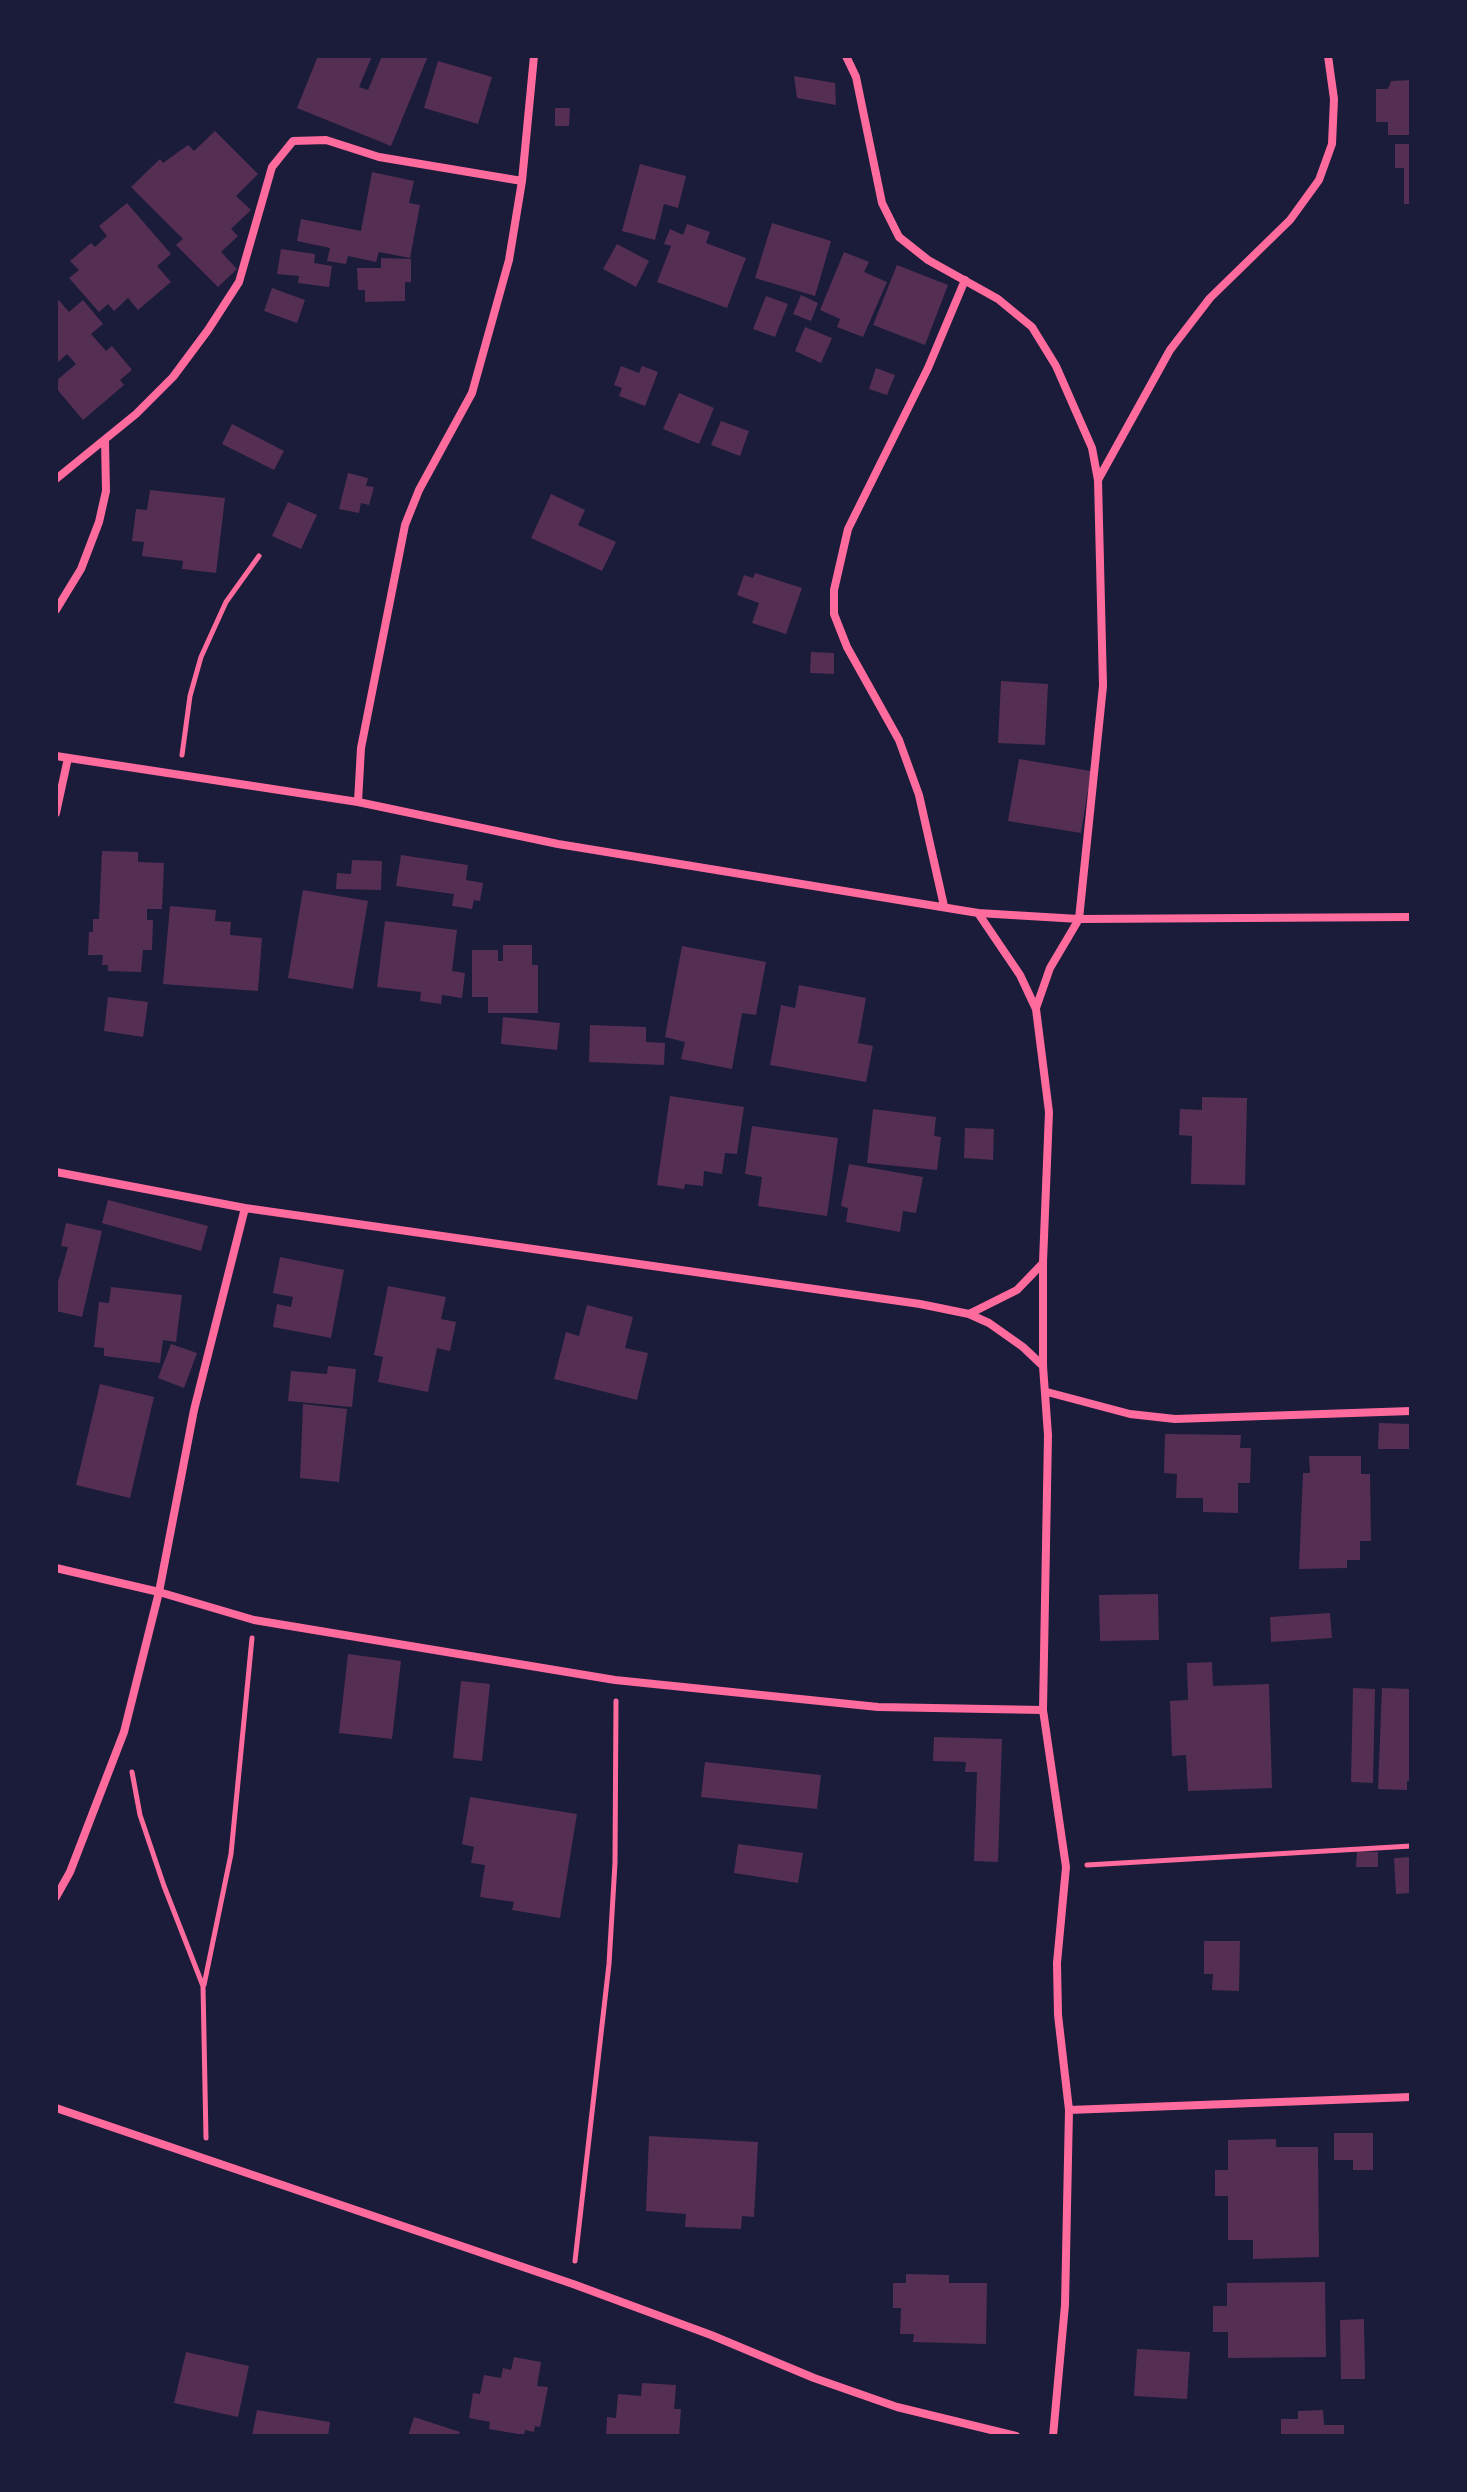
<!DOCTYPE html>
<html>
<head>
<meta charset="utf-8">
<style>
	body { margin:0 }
	#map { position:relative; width:1467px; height:2492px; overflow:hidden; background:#1b1b3a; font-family:"Source Sans 3",sans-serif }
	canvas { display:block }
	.frame { position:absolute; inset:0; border:58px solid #1b1b3a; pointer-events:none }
</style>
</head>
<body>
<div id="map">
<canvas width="1467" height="2492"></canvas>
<div class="frame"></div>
</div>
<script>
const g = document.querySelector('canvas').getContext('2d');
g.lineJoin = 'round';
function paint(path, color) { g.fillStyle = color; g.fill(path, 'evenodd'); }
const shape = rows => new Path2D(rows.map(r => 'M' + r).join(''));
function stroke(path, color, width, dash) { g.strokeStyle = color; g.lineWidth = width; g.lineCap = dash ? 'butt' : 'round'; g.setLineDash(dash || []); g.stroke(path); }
paint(shape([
	[318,56,372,56,359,87,368,90,382,56,428,56,391,146,297,108],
	[438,61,492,77,478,124,424,108],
	[794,76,835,83,836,105,797,98],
	[1411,80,1411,135,1388,135,1388,122,1376,122,1376,89,1388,89,1391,81],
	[555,108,570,108,569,126,555,126],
	[215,131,258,174,236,196,251,210,231,229,238,236,221,252,237,269,218,287,176,245,183,239,131,187,160,159,163,163,188,145,194,151],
	[1395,144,1411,144,1411,204,1404,204,1404,168,1395,168],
	[640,164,686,176,678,208,664,204,655,240,622,231],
	[372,172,414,181,409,203,420,205,410,258,379,252,376,262,348,256,346,264,327,261,330,248,297,241,301,219,361,231],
	[127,203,171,254,157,266,171,282,138,310,128,298,114,311,108,304,99,312,69,278,79,270,70,261,91,243,95,247,107,236,99,226],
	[772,223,831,241,815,296,755,278],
	[687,224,710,232,706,243,746,258,727,308,657,282,671,246,664,244,670,229,683,235],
	[617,244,649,261,636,287,603,269],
	[281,249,315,254,314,263,332,266,329,287,298,283,299,276,277,274],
	[844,252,869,262,864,272,887,282,863,337,837,327,840,319,820,310],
	[381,258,411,259,411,282,405,282,405,301,365,302,365,290,358,290,357,268,381,268],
	[897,265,948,285,925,345,873,325],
	[272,288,305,300,297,323,264,311],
	[801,295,818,303,811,321,793,314],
	[766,296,788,304,775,337,753,329],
	[56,297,69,312,83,300,103,324,91,334,106,351,112,346,132,370,120,380,124,385,83,420,56,388,56,381,76,364,67,354,56,364],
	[805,327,832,338,821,363,795,351],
	[621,366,639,373,642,366,658,372,645,406,619,396,622,388,614,385],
	[876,368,895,375,887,395,869,389],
	[679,393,714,408,699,444,663,429],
	[721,421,749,431,740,456,711,445],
	[232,424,284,451,274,470,222,444],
	[348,473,368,478,366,486,374,487,369,505,361,503,359,513,339,509],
	[150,490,225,498,216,573,182,569,183,561,142,556,144,542,132,541,136,509,147,510],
	[551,494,585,510,578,525,616,542,602,571,531,538],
	[288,502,317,515,301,549,272,536],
	[755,573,802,588,786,634,752,623,759,603,737,595,744,575,753,578],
	[811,652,834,653,834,674,810,673],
	[1001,681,1048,684,1045,745,998,743],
	[1019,759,1091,771,1081,833,1008,821],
	[102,851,138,852,138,862,164,863,162,909,147,909,147,920,153,920,152,950,143,950,141,972,108,971,108,965,102,965,103,955,88,955,89,932,93,932,93,919,99,919],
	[401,855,468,865,466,880,483,883,480,901,474,900,472,909,452,906,454,894,396,886],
	[352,860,382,861,381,890,336,889,337,873,351,874],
	[303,890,368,901,353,989,288,978],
	[170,906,216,910,215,921,231,922,230,935,262,938,258,991,163,984],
	[385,921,457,930,452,971,465,973,462,998,442,995,441,1004,420,1001,421,992,377,987],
	[503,945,532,945,532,965,538,965,538,1013,488,1013,488,997,472,997,472,950,498,950,498,961,503,961],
	[682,946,766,962,756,1015,742,1013,732,1069,681,1059,685,1042,665,1037],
	[799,985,866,998,858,1043,873,1046,866,1082,770,1065,781,1005,795,1008],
	[108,997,148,1002,143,1037,104,1031],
	[503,1017,560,1023,557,1050,501,1044],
	[590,1025,646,1027,646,1042,665,1043,664,1065,589,1062],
	[670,1096,744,1107,737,1154,725,1153,722,1174,704,1171,703,1186,685,1184,684,1189,657,1185],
	[1202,1097,1247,1098,1245,1185,1191,1184,1192,1136,1179,1135,1180,1109,1202,1110],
	[873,1109,936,1117,934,1136,941,1137,937,1170,867,1163],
	[752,1126,838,1138,827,1216,758,1206,762,1177,745,1174],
	[965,1128,994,1129,993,1160,964,1158],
	[849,1164,923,1177,916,1213,903,1211,900,1232,846,1222,848,1208,841,1206],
	[108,1200,208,1226,201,1251,102,1223],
	[66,1223,102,1231,82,1317,56,1311,56,1289,68,1247,61,1246],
	[280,1257,344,1270,331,1338,273,1327,277,1304,291,1307,293,1297,273,1293],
	[388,1286,446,1297,441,1319,456,1322,450,1351,437,1348,428,1392,378,1382,383,1357,374,1355],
	[111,1287,182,1295,176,1342,163,1340,160,1363,104,1356,104,1348,94,1347,99,1302,109,1303],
	[587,1305,633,1317,625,1348,648,1353,637,1400,554,1379,566,1332,579,1336],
	[171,1344,197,1353,184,1388,158,1378],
	[328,1366,356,1369,352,1407,288,1401,291,1371,327,1374],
	[100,1384,154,1397,130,1498,76,1485],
	[303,1404,347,1409,339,1482,300,1478],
	[1379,1423,1411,1424,1411,1449,1378,1449],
	[1165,1434,1241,1435,1240,1448,1251,1448,1250,1483,1238,1483,1238,1513,1203,1512,1203,1498,1176,1498,1177,1474,1164,1473],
	[1309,1456,1361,1456,1361,1474,1370,1474,1371,1541,1360,1541,1360,1560,1347,1560,1347,1568,1299,1569,1303,1473,1310,1473],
	[1158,1594,1159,1640,1100,1641,1099,1595],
	[1330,1613,1332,1638,1271,1642,1270,1617],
	[348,1654,401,1661,392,1739,339,1733],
	[1212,1662,1213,1686,1269,1684,1272,1788,1188,1791,1186,1755,1172,1756,1170,1701,1188,1700,1187,1663],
	[461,1681,490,1684,482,1761,453,1758],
	[1353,1688,1375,1689,1373,1783,1351,1782],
	[1382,1688,1410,1689,1411,1781,1407,1781,1407,1790,1378,1789],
	[934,1737,1002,1739,998,1862,974,1861,977,1772,965,1772,966,1762,933,1761],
	[705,1762,821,1775,817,1809,701,1797],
	[470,1797,577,1814,560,1918,512,1910,514,1902,480,1897,485,1865,471,1863,474,1847,462,1844],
	[738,1844,803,1853,798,1883,734,1873],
	[1357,1851,1378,1852,1378,1867,1356,1867],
	[1411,1857,1411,1893,1396,1894,1394,1858],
	[1204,1941,1240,1941,1239,1991,1212,1990,1213,1974,1204,1974],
	[1334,2133,1373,2133,1373,2170,1353,2170,1353,2160,1334,2160],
	[649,2136,758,2142,754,2217,742,2216,741,2229,685,2227,686,2214,646,2211],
	[1276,2139,1276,2147,1318,2147,1319,2257,1253,2259,1253,2240,1228,2240,1228,2196,1215,2196,1215,2170,1228,2170,1228,2140],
	[906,2274,949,2275,949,2283,987,2283,986,2344,913,2342,914,2334,900,2334,901,2308,893,2308,893,2283,906,2283],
	[1325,2282,1326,2357,1228,2358,1228,2332,1213,2332,1213,2306,1227,2306,1227,2283],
	[1364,2319,1365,2379,1341,2379,1340,2320],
	[1137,2349,1190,2352,1187,2399,1134,2396],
	[186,2352,249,2366,238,2417,174,2403],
	[514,2357,541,2362,537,2386,548,2387,540,2427,535,2426,534,2432,525,2430,524,2435,489,2429,490,2422,469,2418,473,2393,480,2394,484,2375,501,2378,503,2368,511,2370],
	[642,2383,676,2385,674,2409,681,2409,679,2436,606,2436,607,2417,616,2418,618,2394,641,2396],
	[257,2410,330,2422,328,2436,252,2436],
	[1323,2410,1324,2425,1344,2425,1344,2436,1281,2436,1281,2419,1298,2419,1298,2411],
	[414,2417,460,2432,458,2436,408,2436]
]), '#542f53');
stroke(shape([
	[182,755,190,696,201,657,226,602,259,556],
	[132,1772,140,1815,164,1886,203,1986,206,2138],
	[1087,1865,1411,1846],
	[204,1985,231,1854,252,1638],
	[575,2261,609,1964,615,1863,616,1701]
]), '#ff6b9d', 5);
stroke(shape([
	[846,56,856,77,882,203,899,237,928,260,998,299,1032,327,1056,366,1092,448,1098,480,1103,686,1079,919,1050,968,1036,1008],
	[56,479,136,414,173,377,208,330,239,282,272,167,293,141,326,140,379,157,522,181],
	[1098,480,1170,350,1210,298,1290,220,1319,180,1332,144,1334,99,1328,56],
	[56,610,81,569,99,522,106,491,105,441],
	[56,756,358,802,558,844,978,913,1079,919,1411,917],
	[358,802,361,748,405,525,419,490,472,393,509,260,522,181,534,56],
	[56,813,68,758],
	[944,906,919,795,899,740,847,647,834,614,834,590,848,529,928,368,965,280],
	[978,913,1020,975,1036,1009,1049,1112,1043,1262,1043,1366,1048,1435,1043,1710,1066,1867,1057,1963,1058,2015,1069,2110,1065,2305,1053,2436],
	[56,1172,245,1208,920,1304,969,1314,989,1323,1023,1347,1043,1366],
	[969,1314,1017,1290,1043,1263],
	[1047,1392,1130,1414,1175,1419,1411,1411],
	[56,1568,159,1592,254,1620,615,1680,878,1707,1043,1710],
	[56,1897,70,1872,124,1732,159,1592,194,1410,245,1208],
	[56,2108,573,2284,711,2335,814,2378,897,2407,1016,2436],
	[1069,2110,1411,2097]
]), '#ff6b9d', 8);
</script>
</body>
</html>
